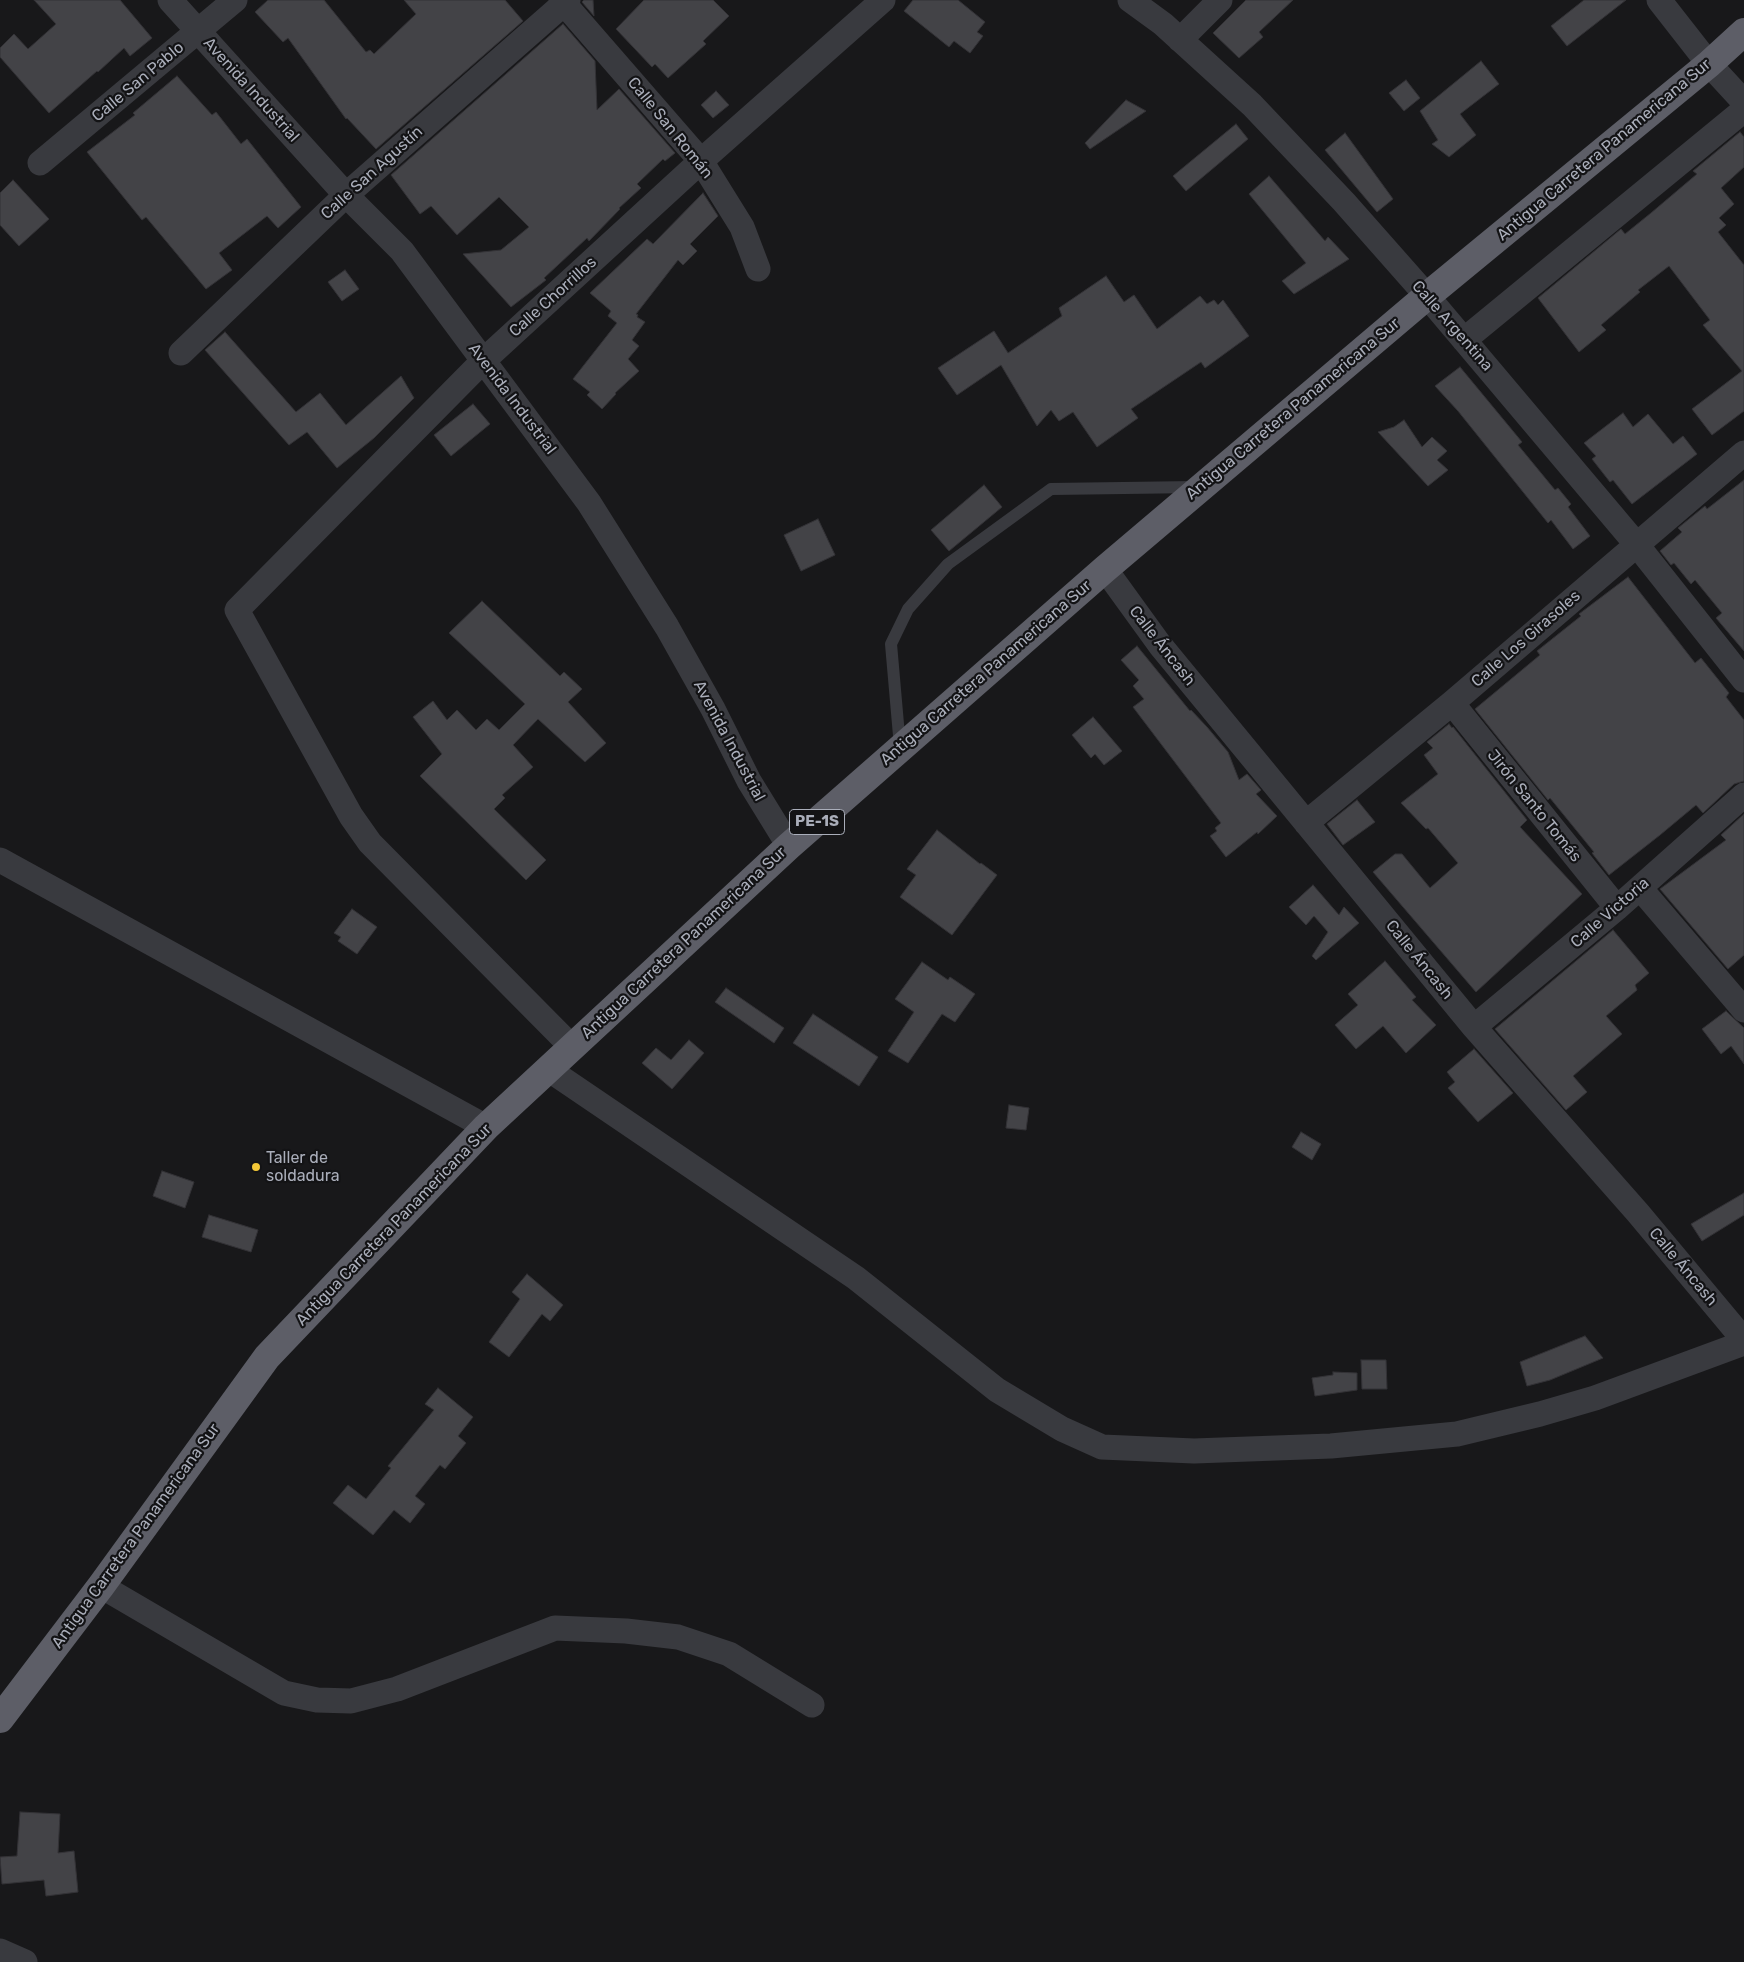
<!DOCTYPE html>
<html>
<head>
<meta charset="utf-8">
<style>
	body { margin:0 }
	canvas { display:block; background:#18181a }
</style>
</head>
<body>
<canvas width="1744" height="1962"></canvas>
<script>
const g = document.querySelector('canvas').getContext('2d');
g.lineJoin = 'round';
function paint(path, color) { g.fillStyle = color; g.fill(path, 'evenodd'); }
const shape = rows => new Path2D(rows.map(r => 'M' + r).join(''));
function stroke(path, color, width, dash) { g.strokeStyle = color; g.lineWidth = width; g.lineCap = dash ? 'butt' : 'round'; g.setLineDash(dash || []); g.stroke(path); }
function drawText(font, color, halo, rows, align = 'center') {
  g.font = font + ' Rubik,sans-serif'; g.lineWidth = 4.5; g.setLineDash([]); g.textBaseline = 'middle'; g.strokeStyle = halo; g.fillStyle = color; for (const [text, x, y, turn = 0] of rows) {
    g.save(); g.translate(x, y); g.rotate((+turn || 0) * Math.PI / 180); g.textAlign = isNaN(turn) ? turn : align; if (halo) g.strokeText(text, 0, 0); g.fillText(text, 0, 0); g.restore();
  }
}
const building = shape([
	[34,0,120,0,152,38,130,56,124,48,98,72,97,71,49,113,0,57,0,48,14,34,28,49,56,24,34,0],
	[268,0,324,0,366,52,370,50,374,54,416,14,404,0,505,0,523,21,376,149,347,118,346,119,288,38,283,42,255,12,268,0],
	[584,0,593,0,594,16,582,2,584,0],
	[644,0,713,0,729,16,703,41,706,44,668,78,655,64,652,67,616,29,644,0],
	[913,0,958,0,985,22,977,32,983,36,970,53,954,41,949,47,904,11,913,0],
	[1246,0,1293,0,1259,32,1263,37,1239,58,1213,33,1246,0],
	[1584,0,1626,0,1567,46,1551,26,1584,0],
	[563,24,595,61,597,110,619,89,675,153,665,161,663,159,637,184,641,188,619,208,620,209,589,241,587,238,544,278,546,280,511,307,463,254,501,250,529,227,499,197,457,235,431,206,420,214,391,175,563,24],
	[1481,61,1499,84,1460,114,1476,135,1449,157,1432,144,1438,140,1420,111,1481,61],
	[177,76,212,115,216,112,241,144,247,139,301,207,278,228,267,216,219,253,232,270,206,289,146,217,142,220,87,152,135,115,133,113,177,76],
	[1406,80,1420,98,1404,111,1389,93,1406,80],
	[716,91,729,105,713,118,701,105,716,91],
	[1126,100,1146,111,1090,149,1085,143,1126,100],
	[1236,124,1248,139,1186,191,1173,176,1236,124],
	[1740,132,1744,137,1744,167,1721,188,1734,204,1719,218,1726,225,1718,232,1744,265,1744,411,1712,435,1692,409,1742,371,1703,325,1710,320,1669,266,1638,290,1640,292,1601,325,1606,330,1579,352,1538,298,1621,229,1625,234,1651,213,1697,174,1693,171,1740,132],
	[1345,133,1393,199,1377,212,1325,150,1345,133],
	[1269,176,1325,241,1328,237,1349,259,1294,294,1282,281,1306,263,1249,194,1269,176],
	[13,180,49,219,19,246,0,225,0,193,13,180],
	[703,193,718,216,690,244,697,251,683,265,678,260,636,314,638,315,637,317,645,322,632,340,639,346,628,359,639,371,615,393,616,394,602,409,587,395,590,392,573,379,617,323,608,316,611,311,590,293,647,239,653,244,703,193],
	[345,270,359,289,342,301,328,282,345,270],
	[1106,276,1124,302,1134,295,1157,329,1200,296,1207,304,1214,300,1218,305,1223,300,1249,336,1205,368,1201,362,1131,409,1138,418,1097,447,1073,412,1059,421,1051,410,1037,426,1001,365,957,395,938,368,994,331,1008,353,1062,316,1059,308,1106,276],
	[225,332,296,412,320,393,346,425,401,376,414,398,374,438,337,468,307,432,289,445,205,350,225,332],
	[1460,367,1522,442,1518,445,1555,490,1558,488,1571,504,1568,507,1590,536,1573,549,1551,520,1548,523,1458,411,1435,386,1460,367],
	[473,404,490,424,451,456,434,435,473,404],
	[1623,413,1633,427,1648,414,1673,444,1683,436,1697,454,1632,504,1613,480,1610,482,1592,459,1596,456,1584,443,1623,413],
	[1404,420,1422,447,1432,437,1447,451,1437,460,1448,470,1428,486,1378,432,1394,427,1404,420],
	[1744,480,1744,651,1716,618,1722,613,1695,580,1691,584,1674,563,1671,565,1660,551,1682,532,1678,528,1705,506,1707,509,1744,480],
	[984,485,1002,507,949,551,931,530,984,485],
	[818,519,835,555,801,571,784,535,818,519],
	[1628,577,1695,663,1701,658,1729,693,1726,697,1744,720,1744,781,1734,784,1703,813,1696,805,1660,835,1609,875,1592,853,1594,852,1550,798,1548,800,1475,709,1540,655,1537,651,1581,616,1579,614,1628,577],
	[482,601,560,676,564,672,582,689,568,702,606,743,585,762,538,719,513,745,533,767,502,795,505,798,494,809,546,860,526,880,420,776,442,754,413,717,433,701,447,720,457,710,476,730,487,719,499,730,525,704,449,633,482,601],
	[1137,646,1190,711,1191,710,1207,727,1228,752,1239,780,1247,774,1261,790,1256,794,1277,816,1258,834,1257,832,1226,857,1210,836,1217,831,1215,828,1221,823,1133,707,1144,699,1133,686,1139,680,1121,660,1137,646],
	[1093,717,1122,751,1104,765,1095,754,1091,758,1072,735,1093,717],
	[1449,724,1452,728,1453,727,1527,820,1520,827,1582,894,1476,992,1373,872,1395,854,1402,854,1430,888,1458,863,1428,828,1426,829,1401,803,1438,774,1424,755,1433,748,1427,742,1449,724],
	[1357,800,1375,822,1343,845,1327,824,1357,800],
	[1744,814,1744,955,1728,969,1660,889,1726,840,1721,835,1744,814],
	[937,830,980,864,981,863,997,875,952,935,900,897,916,875,907,869,937,830],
	[1313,885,1339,915,1344,907,1359,923,1316,960,1312,956,1328,932,1314,916,1306,925,1289,907,1313,885],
	[352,909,377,927,357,954,338,941,341,937,334,933,352,909],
	[1613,930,1649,973,1635,985,1637,990,1606,1016,1622,1034,1573,1076,1587,1092,1566,1110,1495,1029,1613,930],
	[1385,961,1416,997,1412,1000,1436,1025,1406,1053,1383,1026,1356,1049,1335,1025,1358,1005,1348,994,1385,961],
	[922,962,948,980,950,977,975,994,955,1022,942,1014,908,1063,888,1051,914,1012,895,999,922,962],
	[726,988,784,1028,774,1043,715,1002,726,988],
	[1726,1011,1744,1028,1744,1064,1731,1046,1721,1054,1702,1029,1726,1011],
	[813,1014,878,1057,859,1086,793,1043,813,1014],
	[689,1040,704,1053,672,1089,642,1063,656,1048,671,1060,689,1040],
	[1474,1049,1513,1093,1478,1122,1448,1088,1455,1082,1447,1072,1474,1049],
	[1009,1105,1029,1108,1026,1130,1006,1128,1009,1105],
	[1301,1132,1321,1144,1312,1160,1292,1147,1301,1132],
	[162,1171,194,1182,185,1208,153,1196,162,1171],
	[1744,1193,1744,1215,1702,1241,1691,1224,1744,1193],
	[209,1215,258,1230,251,1252,202,1237,209,1215],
	[527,1274,563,1305,550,1321,542,1314,509,1357,489,1342,520,1299,512,1292,527,1274],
	[1585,1336,1603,1358,1550,1380,1527,1386,1520,1362,1585,1336],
	[1361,1360,1386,1360,1387,1389,1362,1389,1361,1360],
	[1333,1372,1357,1373,1357,1390,1315,1396,1312,1378,1333,1375,1333,1372],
	[438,1388,473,1417,458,1436,466,1443,445,1469,440,1465,415,1496,425,1504,410,1523,394,1510,373,1535,333,1503,348,1485,366,1499,391,1468,388,1466,434,1410,425,1404,438,1388],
	[20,1812,60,1814,58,1853,74,1851,78,1892,46,1896,44,1880,2,1884,0,1857,17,1856,20,1812]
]);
paint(building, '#434347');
stroke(building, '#333236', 1);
stroke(shape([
	[900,747,891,644,908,609,948,564,1051,489,1196,487]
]), '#393a3f', 12);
stroke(shape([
	[170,0,346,195,402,251,589,503,667,627,713,709,749,781,789,846],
	[561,0,701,161,742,227,758,269],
	[1130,0,1163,24,1252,105,1344,202,1427,296,1637,545,1744,680],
	[1659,0,1709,64,1744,102],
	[1180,40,1220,0],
	[40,163,235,0],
	[1464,340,1744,110],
	[181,353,346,195,568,0],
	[1105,569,1160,645,1474,1027,1638,1213,1744,1340],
	[1452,703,1617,908],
	[1306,823,1452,703,1744,453],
	[0,860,486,1127],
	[1640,888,1744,1010],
	[1474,1027,1617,908,1744,795],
	[572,1047,370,843,351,816,237,610,483,361,701,161,883,0],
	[548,1069,856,1278,997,1390,1062,1429,1102,1447,1194,1451,1331,1446,1457,1434,1540,1414,1595,1398,1744,1343],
	[101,1586,284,1693,317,1700,351,1701,397,1689,555,1628,626,1631,678,1637,729,1654,812,1705],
	[0,1951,25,1962]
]), '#393a3f', 25);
stroke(shape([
	[0,1719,101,1586,267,1357,486,1127,789,846,1105,569,1427,296,1709,64,1744,32]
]), '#5d5e67', 28);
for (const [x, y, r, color] of [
	[256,1167,5,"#f3c737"]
]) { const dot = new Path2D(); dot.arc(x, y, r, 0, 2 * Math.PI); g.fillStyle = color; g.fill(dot); stroke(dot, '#131315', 2); }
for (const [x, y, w] of [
	[817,822,55]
]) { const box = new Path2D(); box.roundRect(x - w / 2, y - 12.5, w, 25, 4); g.fillStyle = '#131315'; g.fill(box); stroke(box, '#aaaeba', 1); }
drawText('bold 15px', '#aaaeba', null, [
	["PE-1S",817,822]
]);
drawText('16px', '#aaaeba', '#131315', [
	["Calle San Pablo",138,82,-40],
	["Avenida Industrial",251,90,48],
	["Calle San Román",670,128,51],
	["Antigua Carretera Panamericana Sur",1604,150,-40],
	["Calle San Agustín",372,173,-42],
	["Calle Chorrillos",553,297,-42],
	["Calle Argentina",1452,326,49],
	["Avenida Industrial",512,399,53],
	["Antigua Carretera Panamericana Sur",1293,409,-40],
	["Calle Los Girasoles",1526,639,-41],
	["Calle Áncash",1162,646,52],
	["Antigua Carretera Panamericana Sur",986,673,-41],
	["Avenida Industrial",729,741,62],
	["Jirón Santo Tomás",1534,806,51],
	["Calle Victoria",1610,913,-41],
	["Antigua Carretera Panamericana Sur",684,943,-43],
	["Calle Áncash",1419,960,51],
	["Antigua Carretera Panamericana Sur",394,1225,-46],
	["Calle Áncash",1683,1267,50],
	["Antigua Carretera Panamericana Sur",136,1536,-54]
]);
drawText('16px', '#aaaeba', '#131315', [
	["Taller de",266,1158],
	["soldadura",266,1176]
], 'left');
</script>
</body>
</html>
